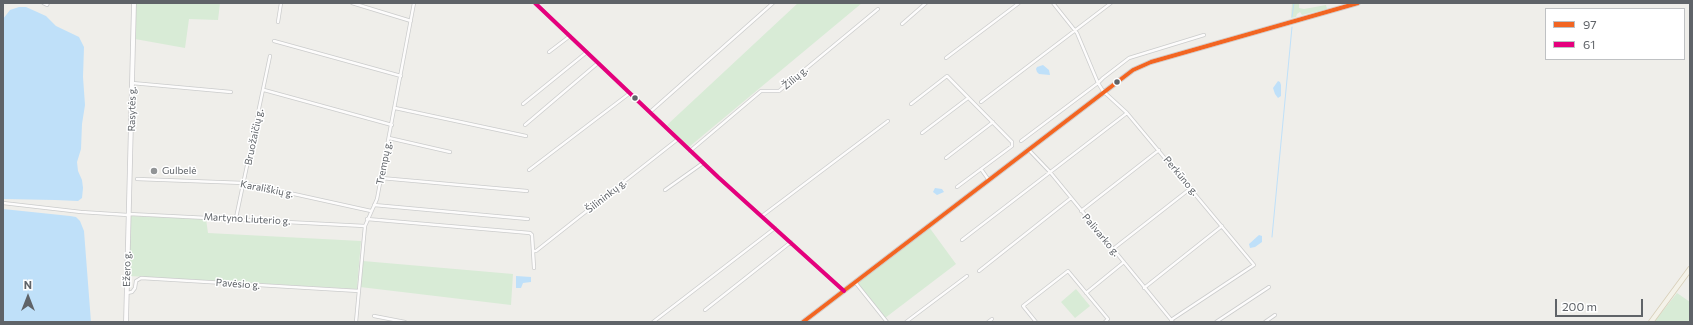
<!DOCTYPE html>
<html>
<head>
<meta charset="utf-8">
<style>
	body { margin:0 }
	#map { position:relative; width:1693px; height:325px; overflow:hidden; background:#efeeea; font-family:Commissioner,sans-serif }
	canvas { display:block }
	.frame { position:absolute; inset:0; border:4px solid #5f6368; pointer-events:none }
	.legend { position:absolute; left:1545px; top:8px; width:140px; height:52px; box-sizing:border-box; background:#fff; border:1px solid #bfc1c3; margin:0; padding:5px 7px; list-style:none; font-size:12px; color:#5f6368 }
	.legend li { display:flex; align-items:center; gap:8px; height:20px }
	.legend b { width:20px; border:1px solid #bfc1c3 }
	.north { position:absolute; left:8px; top:277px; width:40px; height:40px; -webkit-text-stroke:3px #fff; paint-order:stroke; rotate:0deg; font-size:11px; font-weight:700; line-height:16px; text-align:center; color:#5f6368 }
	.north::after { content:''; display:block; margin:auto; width:14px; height:18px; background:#5f6368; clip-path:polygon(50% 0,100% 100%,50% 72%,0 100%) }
	.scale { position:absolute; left:1555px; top:299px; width:88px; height:18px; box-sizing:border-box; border:2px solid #5f6368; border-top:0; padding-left:5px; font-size:12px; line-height:14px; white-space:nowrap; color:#5f6368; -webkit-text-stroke:3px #fff; paint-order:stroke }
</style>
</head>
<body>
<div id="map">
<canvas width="1693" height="325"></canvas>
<div class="frame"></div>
<ul class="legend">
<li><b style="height:5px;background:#f26522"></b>97</li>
<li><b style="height:5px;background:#e5007d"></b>61</li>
</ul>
<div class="north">N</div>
<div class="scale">200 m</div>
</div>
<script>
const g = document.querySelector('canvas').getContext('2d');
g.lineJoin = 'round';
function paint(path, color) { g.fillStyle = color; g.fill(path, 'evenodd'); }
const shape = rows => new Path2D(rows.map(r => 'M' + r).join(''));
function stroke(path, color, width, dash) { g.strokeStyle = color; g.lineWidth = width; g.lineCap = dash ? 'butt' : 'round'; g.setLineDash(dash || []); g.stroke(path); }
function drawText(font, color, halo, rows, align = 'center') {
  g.font = font + ' Commissioner,sans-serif'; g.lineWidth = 3; g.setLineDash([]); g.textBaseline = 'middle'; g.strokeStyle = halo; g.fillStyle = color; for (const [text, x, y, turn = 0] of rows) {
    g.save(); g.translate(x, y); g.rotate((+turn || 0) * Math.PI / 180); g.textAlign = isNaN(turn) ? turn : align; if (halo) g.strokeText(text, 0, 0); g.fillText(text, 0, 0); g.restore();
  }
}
paint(shape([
	[136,3,220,3,218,20,189,19,185,48,135,39],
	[798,3,862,3,689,147,667,125],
	[1292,3,1299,3,1299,8,1304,9,1326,5,1327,9,1302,15,1300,12,1297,14,1296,17,1291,18],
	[131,216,206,219,208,233,361,241,357,289,129,276],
	[929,227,956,264,885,318,857,283],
	[363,261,513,274,511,305,360,287],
	[1076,289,1090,306,1075,318,1061,302],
	[1677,293,1690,302,1690,322,1654,322]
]), '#d8ebd6');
paint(shape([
	[19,7,26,7,46,16,56,26,79,37,84,47,83,77,85,105,82,124,81,149,77,162,78,171,82,180,83,188,82,198,78,201,55,200,3,199,3,19,10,10],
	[1043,65,1049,70,1050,75,1039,74,1037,72,1036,69,1037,67],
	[1278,81,1280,82,1281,85,1281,96,1278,98,1275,94,1273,88],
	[935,188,942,189,944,192,937,195,933,192],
	[3,209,70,216,76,217,80,221,84,231,91,322,3,322],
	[1259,235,1262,236,1262,242,1255,247,1250,248,1249,244],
	[516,276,531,277,531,282,523,283,521,288,516,288]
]), '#bfe0f9');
stroke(shape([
	[1292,17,1294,3],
	[1272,237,1292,27]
]), '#bfe0f9', 1);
const street = shape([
	[43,3,47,5,48,3],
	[352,3,411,21],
	[535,3,718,177,844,291],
	[1053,3,1077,33,1098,83,1103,91,1127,113,1254,265,1171,320],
	[278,22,281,3],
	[902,24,926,3],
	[274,41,401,76],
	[549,52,570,36],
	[946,58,1019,3],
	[132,83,231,92],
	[264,90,392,125],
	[981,102,1111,3],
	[523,104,587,52],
	[911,104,947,76,1012,142,1012,146,957,187],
	[395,108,526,136],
	[650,112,773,3],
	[525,125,598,63],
	[922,133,968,98],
	[389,138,450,152],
	[1021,141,1098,83,1103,78,1129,58,1204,35],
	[1028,149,1050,172,1173,322],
	[690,151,761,91,779,91,878,9],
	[946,158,993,122],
	[981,169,988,179],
	[529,170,630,93],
	[381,178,527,191],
	[137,179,244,183,371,211],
	[665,190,703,163],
	[3,203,81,212,128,215],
	[374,205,528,219],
	[1081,211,1159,150],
	[129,214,365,226],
	[762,216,888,121],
	[236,218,270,56],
	[367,219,530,233,532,235,534,268],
	[962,240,1127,113],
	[1113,249,1191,188],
	[533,251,536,251,678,139],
	[979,271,1071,198],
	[855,282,887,322],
	[1144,288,1222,226],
	[127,293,132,292,135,288,136,281,141,278,359,291],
	[1086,293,1124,262],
	[705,310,791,242],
	[374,316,405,322],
	[356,322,365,226,377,199,414,3],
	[653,322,775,228],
	[906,322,967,276],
	[988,322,992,319],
	[1036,322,1023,306,1068,271,1108,319,1105,322],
	[1216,322,1269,287],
	[1265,322,1275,315]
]);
const secondary = shape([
	[126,322,134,3],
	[803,322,1133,70,1151,62,1358,3]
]);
const primary = shape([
	[1651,322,1690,269]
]);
stroke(street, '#cbcccc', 4);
stroke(secondary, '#cacacb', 5.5);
stroke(primary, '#d7ceb8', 6);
stroke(street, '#fdfcfc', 2.5);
stroke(secondary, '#fdfcfc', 4);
stroke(primary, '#f4f2e9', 4.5);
stroke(shape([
	[803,322,1133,70,1151,62,1358,3]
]), '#f26522', 4);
stroke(shape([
	[535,3,718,177,844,291]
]), '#e5007d', 4);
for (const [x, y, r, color] of [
	[1117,82,3.5,"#5f6368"],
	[635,98,3.5,"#5f6368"],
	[154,171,4,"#919496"]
]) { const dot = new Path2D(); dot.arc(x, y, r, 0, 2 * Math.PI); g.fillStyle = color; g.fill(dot); stroke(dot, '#fff', 1.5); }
drawText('10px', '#5f6368', '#fff', [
	["Žilių g.",795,78,-40],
	["Rasytės g.",132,109,-89],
	["Bruožaičių g.",254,137,-78],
	["Trempų g.",384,163,-79],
	["Perkūno g.",1181,176,50],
	["Karališkių g.",267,189,11],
	["Šilininkų g.",606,196,-38],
	["Martyno Liuterio g.",247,219,3],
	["Palivarko g.",1101,235,50],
	["Ežero g.",127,269,-89],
	["Pavėsio g.",238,284,4]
]);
drawText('10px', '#5f6368', '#fff', [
	["Gulbelė",162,171]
], 'left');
</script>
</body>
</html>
